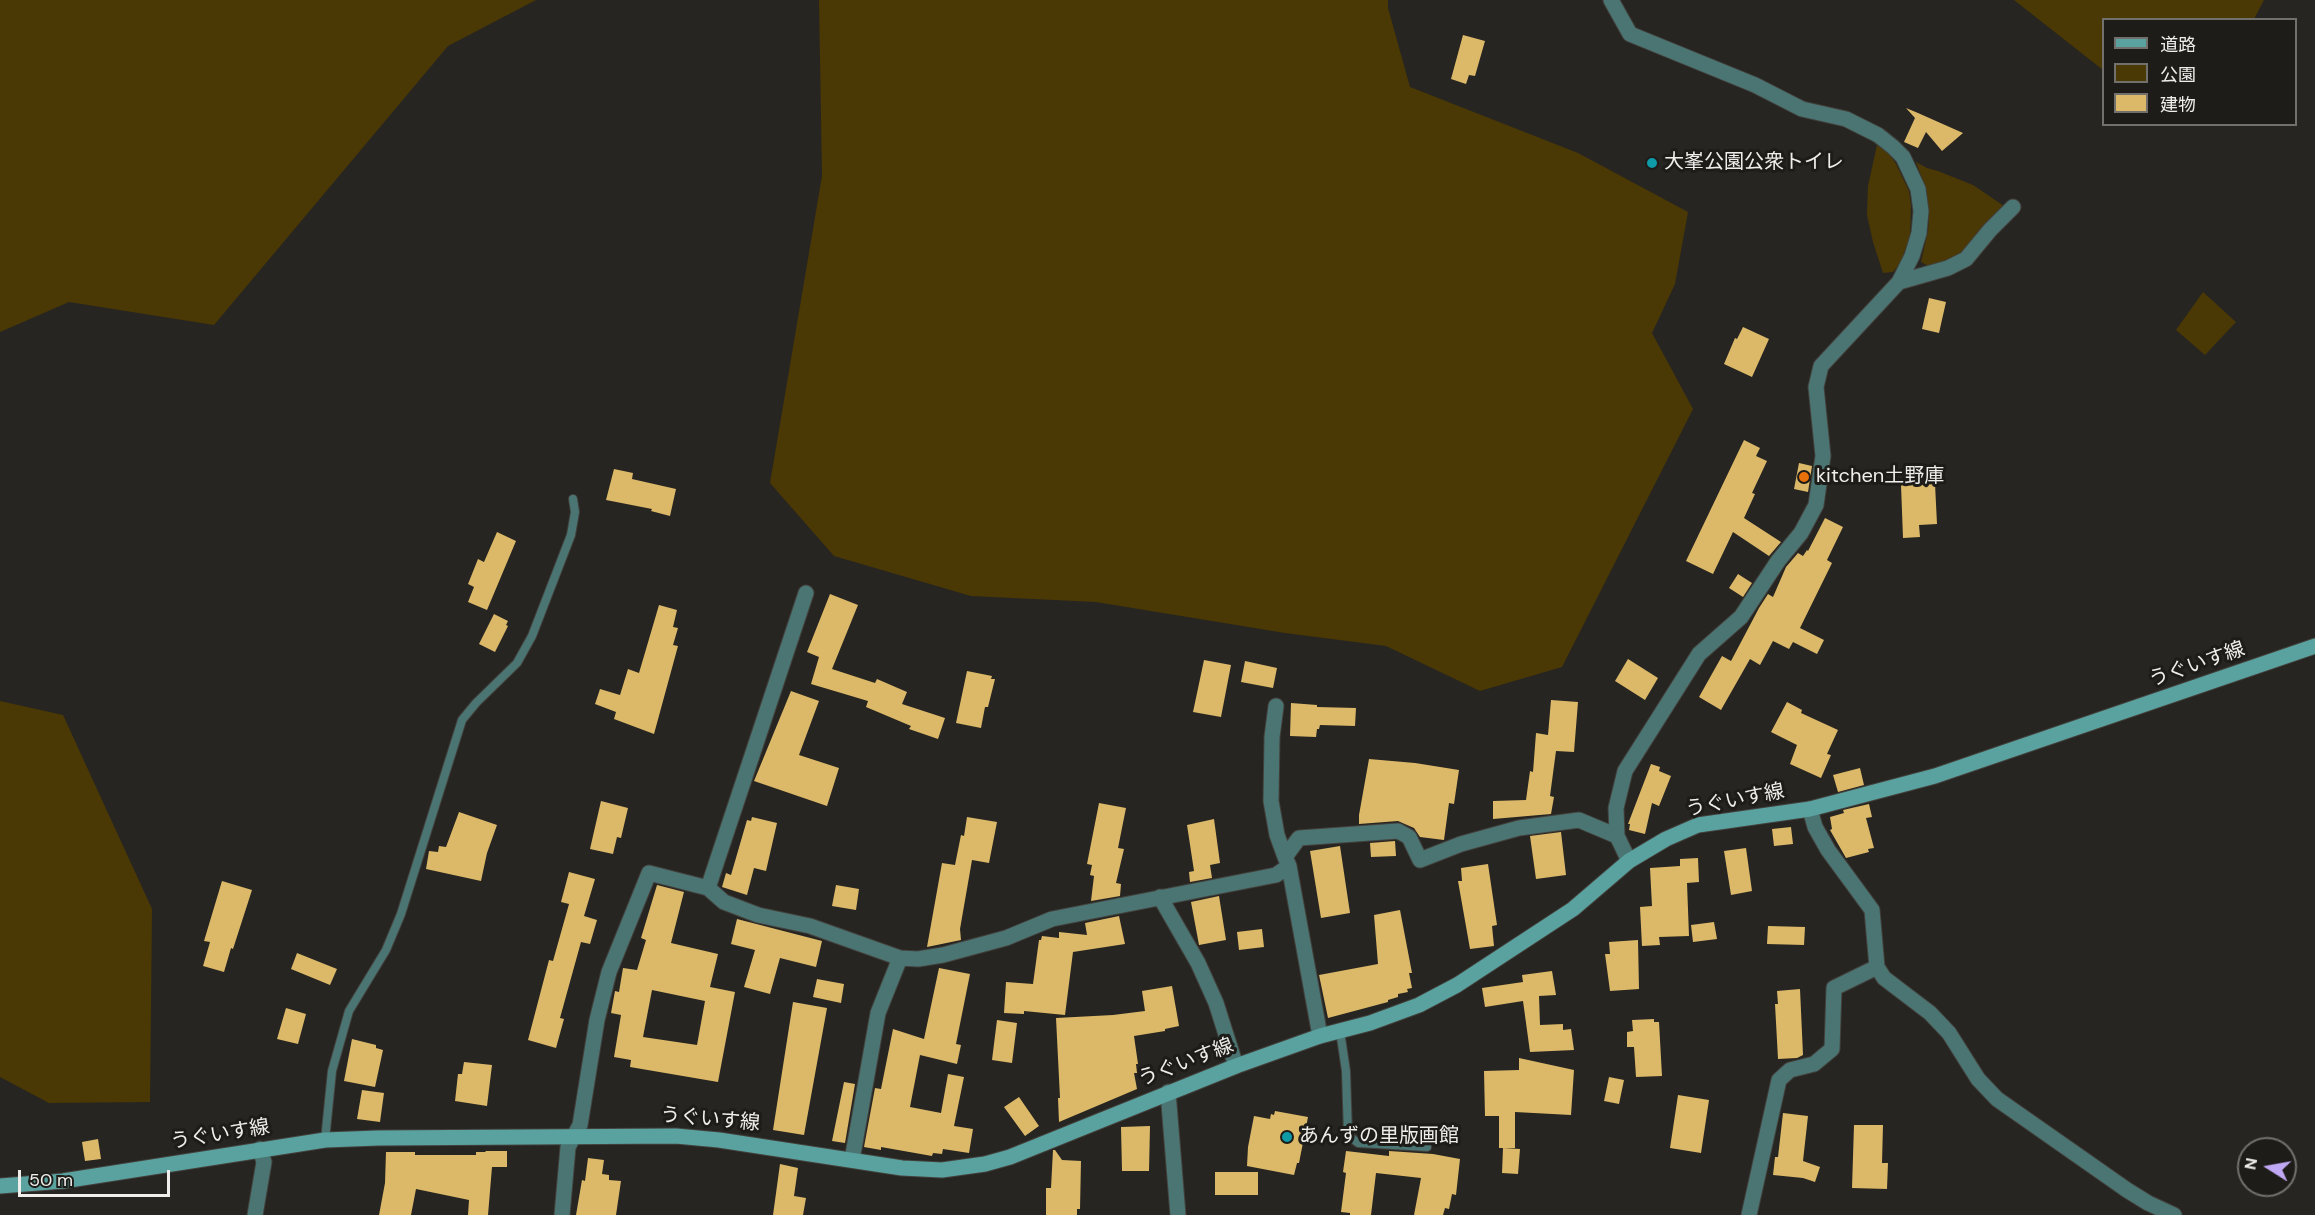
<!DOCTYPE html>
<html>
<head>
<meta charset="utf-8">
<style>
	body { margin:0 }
	#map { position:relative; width:2315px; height:1215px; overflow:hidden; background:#272521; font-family:"DM Sans","Noto Sans JP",sans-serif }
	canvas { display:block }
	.legend { position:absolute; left:2102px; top:18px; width:195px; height:108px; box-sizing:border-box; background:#1d1c18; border:2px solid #71706d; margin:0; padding:8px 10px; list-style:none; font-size:18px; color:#efeeec }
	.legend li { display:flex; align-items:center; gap:12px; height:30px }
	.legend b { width:30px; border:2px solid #71706d }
	.north { position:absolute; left:2237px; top:1137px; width:60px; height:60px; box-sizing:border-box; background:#1d1c18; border:2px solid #71706d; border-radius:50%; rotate:281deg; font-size:16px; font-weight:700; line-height:24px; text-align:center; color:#efeeec }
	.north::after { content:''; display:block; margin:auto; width:21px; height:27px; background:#c0a8f4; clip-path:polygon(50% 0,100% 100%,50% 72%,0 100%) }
	.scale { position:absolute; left:18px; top:1170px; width:152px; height:27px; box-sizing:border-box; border:3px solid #efeeec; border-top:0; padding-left:8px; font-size:18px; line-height:21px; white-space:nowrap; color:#efeeec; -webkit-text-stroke:4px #1d1c18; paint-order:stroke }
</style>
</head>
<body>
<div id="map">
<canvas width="2315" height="1215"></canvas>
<ul class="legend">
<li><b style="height:8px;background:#5aa29f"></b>道路</li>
<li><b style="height:16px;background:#4a3805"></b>公園</li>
<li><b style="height:16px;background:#dcb969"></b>建物</li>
</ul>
<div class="north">N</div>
<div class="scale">50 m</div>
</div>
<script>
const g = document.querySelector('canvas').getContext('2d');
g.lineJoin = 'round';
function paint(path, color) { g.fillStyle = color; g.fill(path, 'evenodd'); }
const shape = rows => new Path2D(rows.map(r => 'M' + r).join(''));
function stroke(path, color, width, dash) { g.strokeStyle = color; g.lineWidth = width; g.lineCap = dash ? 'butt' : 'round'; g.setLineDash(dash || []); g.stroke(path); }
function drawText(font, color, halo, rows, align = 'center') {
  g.font = font + ' "DM Sans","Noto Sans JP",sans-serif'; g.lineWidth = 6; g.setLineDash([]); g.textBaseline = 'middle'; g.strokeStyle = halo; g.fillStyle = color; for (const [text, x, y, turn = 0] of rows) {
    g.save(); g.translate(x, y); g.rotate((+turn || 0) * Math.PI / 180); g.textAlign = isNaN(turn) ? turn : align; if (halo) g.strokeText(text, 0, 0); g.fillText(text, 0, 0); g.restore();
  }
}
paint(shape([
	[0,0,536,0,448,46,214,325,69,302,0,332],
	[819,0,1388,0,1388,8,1410,87,1578,153,1688,212,1675,284,1652,333,1693,409,1562,667,1480,691,1386,646,1285,633,1096,602,971,596,834,556,770,483,822,176],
	[2014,0,2264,0,2254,19,2104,20,2103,70],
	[1877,145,1887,151,1896,164,1909,191,1911,206,1910,236,1901,262,1893,272,1883,273,1873,242,1867,215,1868,186],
	[1916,162,1927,168,1938,171,1973,185,2004,206,1962,253,1930,267,1921,262,1928,231,1929,216,1925,187],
	[2203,292,2236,322,2205,355,2176,330],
	[0,701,63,715,152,909,150,1102,49,1103,0,1077]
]), '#4a3805');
paint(shape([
	[1463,35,1485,41,1475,76,1469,75,1466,84,1451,79],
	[1906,108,1918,113,1963,133,1942,151,1926,132,1918,148,1904,142,1915,118],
	[1929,298,1946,302,1939,333,1922,329],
	[1743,327,1769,339,1752,377,1724,364,1735,338,1737,339],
	[1744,440,1760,448,1756,456,1767,461,1752,493,1755,494,1744,518,1781,542,1769,556,1733,532,1713,574,1686,561],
	[1799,463,1812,466,1808,492,1794,489],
	[614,469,633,473,632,479,676,489,670,516,651,511,652,509,606,500],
	[1935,484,1937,524,1919,525,1920,537,1903,538,1901,485],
	[1825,518,1843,527,1827,560,1832,563,1800,628,1824,640,1817,654,1793,642,1789,649,1773,641,1760,665,1750,659,1721,710,1699,697,1722,656,1731,661,1759,608,1768,594,1773,597,1786,567,1798,553,1803,556,1807,550,1808,551],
	[497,532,516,541,487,610,468,602,474,587,468,584,478,559,484,562],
	[1738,574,1752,583,1743,597,1729,588],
	[830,594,858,605,832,669,875,683,877,679,907,692,902,704,945,718,938,739,909,729,911,726,866,707,868,701,811,684,819,657,807,652],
	[659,605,677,610,673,627,678,628,673,645,678,646,654,734,614,719,616,712,595,704,600,689,620,695,628,669,639,673],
	[494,614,508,621,506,625,508,626,495,652,479,644],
	[1628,659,1658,678,1645,700,1615,681],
	[1204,660,1231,665,1221,717,1193,712],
	[1245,661,1277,668,1273,688,1241,682],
	[967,671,992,676,991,679,995,679,988,707,985,707,981,728,956,723],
	[791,691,819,701,799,755,839,768,827,806,754,781],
	[1551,700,1578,702,1574,752,1556,751,1550,796,1554,797,1551,814,1493,819,1493,801,1526,800,1530,771,1533,772,1536,733,1548,735],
	[1787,702,1802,710,1801,713,1838,730,1827,754,1831,755,1821,778,1790,764,1797,745,1771,732],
	[1291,703,1317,705,1317,707,1356,708,1355,726,1320,725,1319,729,1317,729,1316,737,1290,736],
	[1369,759,1415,763,1459,770,1454,804,1449,803,1444,840,1420,837,1414,828,1398,821,1359,824,1359,815],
	[1651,764,1660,767,1659,771,1671,776,1659,806,1652,803,1645,834,1629,830,1630,824,1628,824],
	[1860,768,1864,785,1838,792,1833,775],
	[601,801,628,808,621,838,617,837,613,854,590,849],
	[1099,803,1126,808,1118,848,1124,849,1116,883,1121,884,1120,896,1091,901,1094,876,1090,875,1092,865,1087,864],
	[1869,804,1872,817,1866,818,1874,848,1868,849,1869,852,1846,858,1830,830,1832,829,1830,817,1844,813,1843,810],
	[459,812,497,825,487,853,481,881,426,869,429,851,438,852,439,846,446,847],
	[752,817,777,823,766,871,754,868,747,895,722,887,726,873,731,875,747,820,751,821],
	[967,817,997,822,989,863,972,860,960,929,961,940,927,947,942,863,955,865,961,835,964,836],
	[1214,819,1220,863,1210,865,1212,878,1190,882,1189,872,1194,871,1187,825],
	[1791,827,1793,844,1774,846,1772,829],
	[1561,832,1566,875,1536,879,1530,836],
	[1395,841,1396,856,1371,857,1370,843],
	[1340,846,1350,913,1321,918,1310,851],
	[1746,848,1752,891,1731,895,1724,851],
	[1698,858,1699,882,1687,883,1689,936,1659,937,1660,945,1642,946,1640,907,1652,906,1650,868,1680,866,1680,859],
	[1488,864,1497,925,1492,926,1494,946,1470,949,1458,881,1462,881,1461,868],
	[569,872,595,879,584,916,597,920,590,944,581,942,560,1018,564,1019,556,1048,528,1040,549,960,553,961,569,904,561,902],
	[222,881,252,890,233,949,231,948,224,972,203,966,210,942,204,941],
	[657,885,684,892,671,943,718,954,710,987,735,992,718,1082,630,1067,631,1060,614,1057,621,1015,611,1013,615,991,619,992,623,968,637,970,646,940,641,938],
	[652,990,705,1001,697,1045,643,1037],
	[836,885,859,889,856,910,832,906],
	[1219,896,1226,940,1199,945,1191,902],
	[1400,910,1412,973,1409,973,1412,988,1407,989,1408,992,1398,994,1398,997,1388,1000,1388,1002,1328,1018,1319,975,1378,964,1374,915],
	[1119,916,1125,944,1073,952,1065,1015,1024,1011,1024,1014,1004,1013,1006,982,1033,984,1039,940,1041,940,1042,936,1059,938,1059,932,1087,935,1085,923],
	[737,919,822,941,816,967,780,958,770,994,744,987,755,950,731,944],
	[1714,922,1717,939,1693,942,1691,925],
	[1768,926,1805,927,1804,945,1767,944],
	[1262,929,1264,947,1239,950,1237,932],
	[1638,940,1639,989,1610,991,1605,954,1610,954,1609,942],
	[297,953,337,969,330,985,291,969],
	[939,968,970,974,956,1044,961,1045,957,1064,920,1055,910,1107,941,1113,948,1074,964,1077,954,1126,973,1129,969,1153,943,1149,942,1154,933,1153,932,1156,881,1147,881,1150,864,1147,875,1088,881,1089,893,1029,924,1039],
	[1552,971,1556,995,1539,996,1540,1025,1563,1024,1563,1030,1571,1029,1574,1050,1530,1052,1523,1001,1485,1007,1482,988,1523,982,1522,975],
	[817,979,844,984,841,1003,813,997],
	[1172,986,1179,1026,1165,1029,1165,1031,1134,1036,1138,1064,1136,1064,1137,1073,1134,1073,1137,1089,1059,1122,1058,1098,1060,1098,1056,1018,1113,1015,1145,1011,1142,991],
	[1800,989,1803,1055,1797,1058,1778,1059,1775,1004,1778,1004,1777,991],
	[793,1002,827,1008,804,1135,773,1130],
	[286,1008,306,1014,298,1044,277,1039],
	[1654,1019,1654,1022,1659,1022,1662,1076,1636,1077,1634,1047,1627,1047,1627,1032,1633,1031,1632,1020],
	[997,1020,1017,1023,1012,1063,992,1060],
	[352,1039,376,1045,376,1048,383,1050,375,1087,344,1081],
	[1519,1058,1574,1070,1571,1115,1515,1112,1515,1148,1499,1148,1499,1116,1485,1116,1484,1071,1519,1070],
	[464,1062,492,1065,487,1106,455,1101,458,1074,462,1074],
	[1609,1077,1624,1080,1619,1104,1604,1101],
	[844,1082,855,1084,845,1143,832,1141],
	[362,1090,384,1093,380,1122,357,1119],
	[1678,1095,1709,1100,1701,1153,1670,1148],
	[1019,1097,1039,1126,1025,1136,1004,1107],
	[1275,1111,1308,1117,1299,1163,1297,1163,1294,1175,1247,1166,1248,1147,1254,1116,1270,1119,1271,1114,1274,1115],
	[1783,1113,1808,1116,1803,1161,1820,1167,1815,1182,1803,1178,1773,1175,1775,1157,1778,1157],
	[1854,1125,1883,1125,1882,1163,1888,1163,1887,1189,1852,1188],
	[1150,1126,1149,1171,1122,1171,1121,1127],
	[98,1139,101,1159,85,1161,82,1142],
	[1503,1148,1520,1149,1518,1174,1502,1173],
	[1053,1150,1055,1150,1062,1160,1081,1161,1080,1209,1077,1209,1077,1215,1046,1215,1046,1188,1051,1188],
	[486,1151,507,1151,507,1167,492,1167,488,1215,468,1215,469,1200,416,1189,411,1215,379,1215,385,1183,386,1152,415,1152,415,1155,476,1155,476,1152,485,1152],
	[1346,1151,1389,1156,1389,1151,1433,1154,1460,1159,1456,1195,1452,1194,1449,1209,1445,1208,1443,1215,1414,1215,1421,1178,1376,1173,1371,1215,1350,1215,1350,1213,1341,1212,1346,1173,1343,1172],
	[588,1158,604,1160,602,1174,609,1175,609,1180,621,1181,616,1215,576,1215,582,1180,585,1181],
	[780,1164,798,1168,794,1196,806,1198,803,1215,773,1215],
	[1215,1172,1258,1172,1258,1195,1215,1195]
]), '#dcb969');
const lane = shape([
	[1340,1031,1346,1071,1348,1135,1358,1143,1427,1147],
	[325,1140,332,1071,349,1011,386,950,401,914,462,720,476,703,517,663,532,636,571,535,575,512,573,499]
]);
const street = shape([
	[1611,0,1630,34,1755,85,1802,109,1846,119,1878,135,1893,147,1903,157,1918,189,1921,211,1919,233,1912,256,1899,282],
	[1276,706,1272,737,1271,801,1277,835,1285,857],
	[1810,809,1815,827,1828,850,1872,910,1877,967,1884,978,1930,1013,1949,1033,1978,1079,1997,1099,2127,1190,2148,1203,2174,1215],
	[1629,861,1617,836,1616,808,1625,771,1699,654,1741,617,1778,561,1801,533,1816,505,1823,456,1816,387,1821,366,1899,282,1948,268,1966,259,1990,230,2013,207],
	[1289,866,1320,1036],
	[708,888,806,593],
	[1160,897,1198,963,1216,1003,1236,1066],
	[1168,1092,1178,1215],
	[852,1160,878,1013,900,958],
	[255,1215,264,1162,260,1149],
	[562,1215,568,1147,580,1125,597,1020,609,972,649,873,708,888,724,902,758,915,810,926,900,958,918,959,943,955,1006,938,1052,919,1276,875,1289,866,1285,857,1299,838,1398,831,1409,837,1420,860,1461,844,1519,828,1579,820,1617,836],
	[1749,1215,1779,1080,1790,1070,1814,1064,1832,1049,1834,988,1877,967]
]);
const secondary = shape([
	[0,1186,63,1181,325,1140,378,1138,676,1136,719,1140,902,1168,942,1170,985,1164,1010,1157,1236,1066,1320,1036,1370,1023,1419,1005,1457,985,1573,909,1629,861,1666,839,1698,825,1810,809,1935,776,2315,646]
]);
stroke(lane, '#43413d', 10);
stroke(street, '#43413d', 17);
stroke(secondary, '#43413d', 17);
stroke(lane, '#4a7573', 8);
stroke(street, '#4a7573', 15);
stroke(secondary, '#5aa29f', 15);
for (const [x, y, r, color] of [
	[1652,163,6,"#0f9aa8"],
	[1804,477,6,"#e8710a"],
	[1287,1137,6,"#0f9aa8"]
]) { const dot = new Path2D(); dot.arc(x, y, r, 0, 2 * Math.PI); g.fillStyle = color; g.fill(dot); stroke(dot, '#1d1c18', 2); }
drawText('20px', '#efeeec', '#1d1c18', [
	["大峯公園公衆トイレ",1664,163],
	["kitchen土野庫",1816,477],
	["あんずの里版画館",1299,1137]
], 'left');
drawText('20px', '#efeeec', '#1d1c18', [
	["うぐいす線",2197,665,-19],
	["うぐいす線",1735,801,-11],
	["うぐいす線",1186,1063,-21],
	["うぐいす線",710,1120,5],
	["うぐいす線",220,1135,-9]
]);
</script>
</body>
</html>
